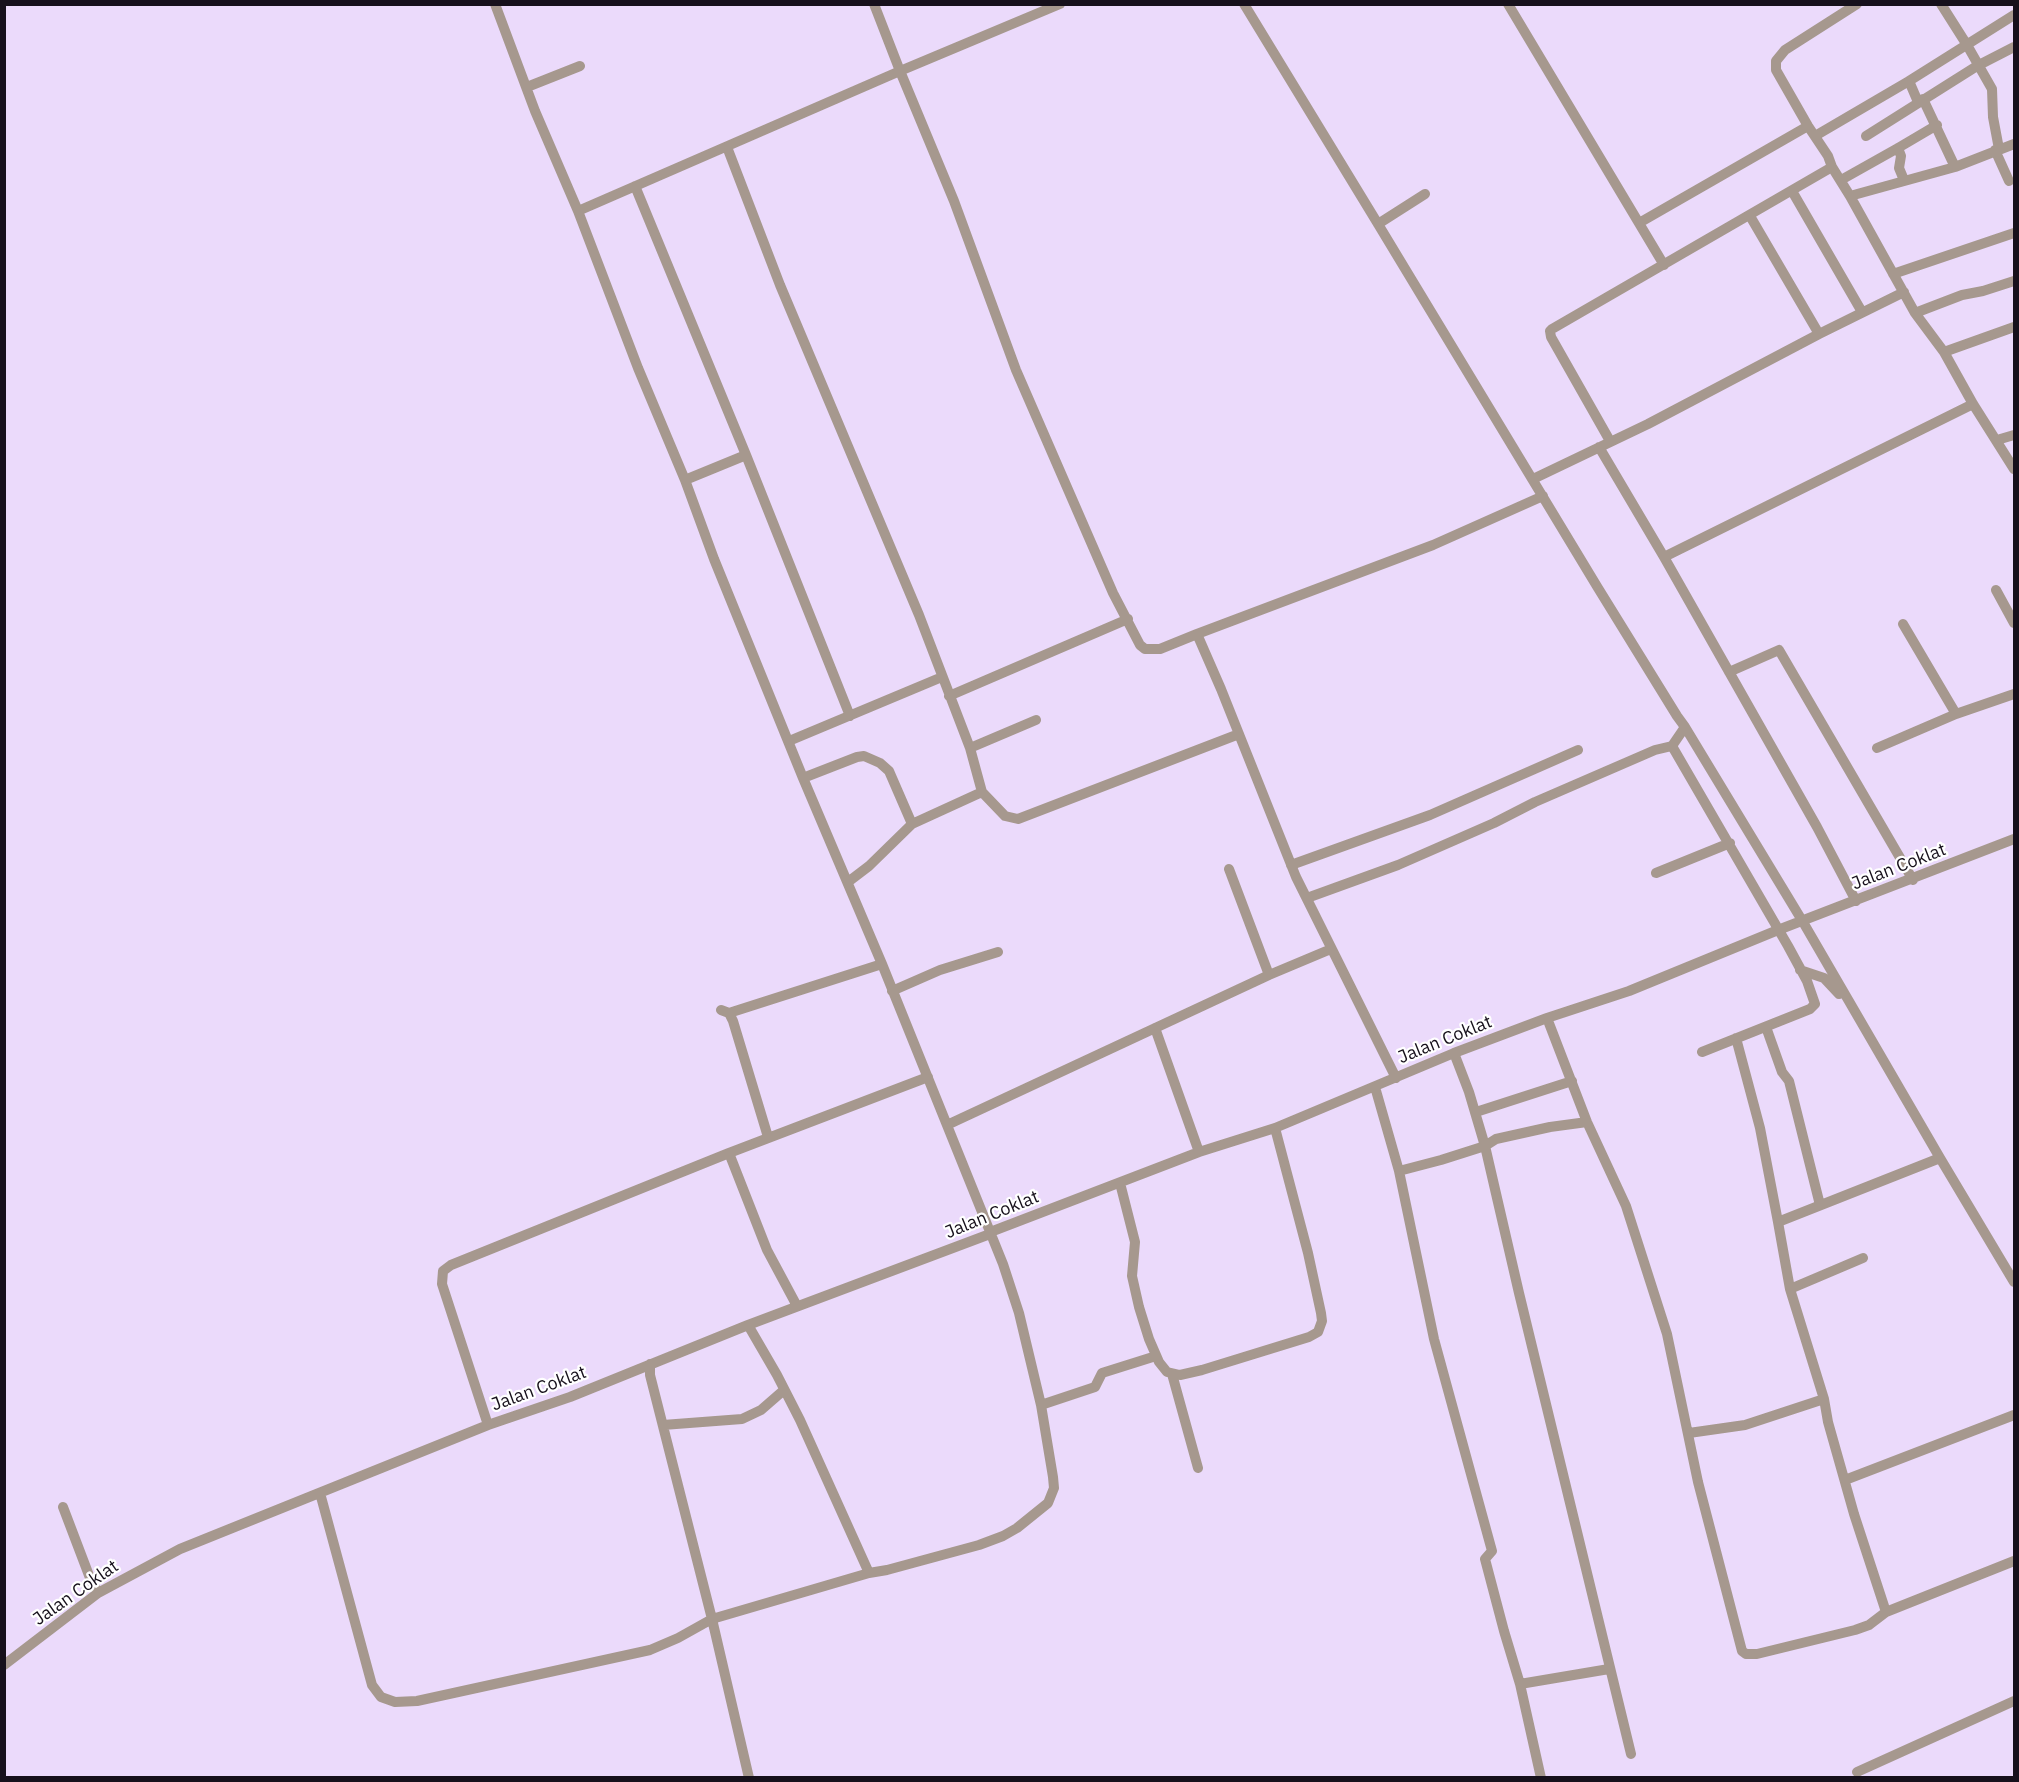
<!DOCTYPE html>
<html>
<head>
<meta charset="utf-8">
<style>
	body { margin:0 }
	#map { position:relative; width:2019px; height:1782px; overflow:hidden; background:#ebdafb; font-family:"IBM Plex Sans",sans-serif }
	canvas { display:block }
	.frame { position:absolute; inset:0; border:6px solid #16101b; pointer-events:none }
</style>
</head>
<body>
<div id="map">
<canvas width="2019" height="1782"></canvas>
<div class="frame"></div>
</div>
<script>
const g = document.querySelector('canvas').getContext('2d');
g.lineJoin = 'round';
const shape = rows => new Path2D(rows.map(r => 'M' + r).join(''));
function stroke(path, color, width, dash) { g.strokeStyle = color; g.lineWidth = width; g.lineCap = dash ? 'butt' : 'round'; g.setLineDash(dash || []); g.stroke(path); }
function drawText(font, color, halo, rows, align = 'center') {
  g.font = font + ' "IBM Plex Sans",sans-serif'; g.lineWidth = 4.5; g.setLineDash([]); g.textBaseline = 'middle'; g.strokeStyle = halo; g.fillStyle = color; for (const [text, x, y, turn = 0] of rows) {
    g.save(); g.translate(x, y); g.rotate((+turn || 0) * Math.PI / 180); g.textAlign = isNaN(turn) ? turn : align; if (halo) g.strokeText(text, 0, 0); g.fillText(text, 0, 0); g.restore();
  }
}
stroke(shape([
	[495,4,535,111,578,211,638,368,685,480,714,559,803,778,882,964,1003,1264,1019,1313,1041,1405,1053,1477,1054,1488,1048,1503,1017,1528,1003,1536,979,1545,887,1570,869,1573],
	[874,4,900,71,954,201,1016,370,1113,593,1140,645,1145,649,1160,649,1197,634,1221,689,1296,877,1396,1078],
	[1244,4,1378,224,1598,588,1677,716,1685,727,1803,922,1940,1158,2014,1282],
	[1508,4,1664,265],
	[1857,4,1785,50,1776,61,1776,70,1808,126,1828,156,1832,167,1850,196,1915,313,1944,352,1973,404,2014,469],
	[1941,4,1967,45,1992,89,1993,117,1999,149],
	[527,87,580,66],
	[1923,99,1955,167],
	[1918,102,1909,81,2014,15],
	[1815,136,1909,81],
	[1866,136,1977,66,2014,47],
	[727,147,780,285,919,615,970,748,982,792,1005,816,1018,819,1239,734],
	[1898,148,1901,156,1899,168,1904,180],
	[1995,150,2009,181],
	[1841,180,1898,148,1937,125],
	[635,186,746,455,850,716],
	[1792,191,1862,312],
	[1850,196,1955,167,2014,144],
	[578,211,900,71,1060,4],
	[1750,216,1819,334],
	[1639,223,1808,126],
	[1378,224,1425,194],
	[1893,274,2014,233],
	[1915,313,1962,295,1983,291,2014,281],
	[1944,352,2014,327],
	[1997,440,2014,435],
	[1610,441,1551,337,1550,331,1552,329,1832,167],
	[1599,447,1664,557,1817,827,1856,901],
	[1533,479,1648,424,1819,334,1904,292],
	[685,480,746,455],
	[1664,557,1973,404],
	[1996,590,2014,623],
	[1903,624,1956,714],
	[1197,634,1433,545,1543,496],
	[1729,672,1779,650,1913,880],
	[949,696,1128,619],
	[1685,727,1672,746,1788,946,1807,981,1815,1004,1810,1009,1702,1052],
	[789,741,942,677],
	[970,748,1036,720],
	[1877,748,1956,714,2014,694],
	[803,778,857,757,864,756,880,763,889,771,912,824],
	[1291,865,1430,815,1578,750],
	[1229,869,1269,975],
	[1656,873,1730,843],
	[848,882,869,866,912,824,982,792],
	[1307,898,1398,865,1494,823,1535,802,1655,750,1672,746],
	[1800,970,1824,978,1839,994],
	[892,991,940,970,998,952],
	[721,1010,729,1013,733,1021,768,1137],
	[729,1013,882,964],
	[1547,1018,1587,1122,1626,1206,1667,1334,1698,1482,1742,1651,1746,1654,1757,1654,1855,1630,1869,1625,1886,1612],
	[1766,1027,1782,1072,1789,1081,1820,1205],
	[1155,1028,1199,1152],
	[1736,1038,1760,1128,1778,1222],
	[1454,1053,1469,1092,1485,1146,1519,1293,1631,1754],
	[1375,1087,1399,1171,1434,1339,1492,1551,1485,1559,1504,1631,1520,1684,1541,1778],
	[1476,1112,1572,1081],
	[947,1125,1269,975,1331,949],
	[1940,1158,1778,1222,1790,1289,1824,1399,1828,1422,1854,1514,1886,1612,2014,1561],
	[1399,1171,1441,1160,1485,1146,1496,1139,1550,1127,1587,1122],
	[1120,1183,1135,1242,1132,1276,1139,1307,1149,1339,1159,1362,1167,1372,1180,1375,1202,1370,1309,1337,1318,1332,1322,1321,1321,1313,1308,1253,1275,1128],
	[1790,1289,1863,1258],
	[797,1306,767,1250,729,1153,928,1077],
	[650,1364,650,1375,712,1619,749,1778],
	[1172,1374,1198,1468],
	[1041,1405,1095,1387,1102,1373,1156,1356],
	[488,1425,442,1284,443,1271,451,1265,729,1153],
	[663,1425,742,1419,761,1410,784,1390],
	[1689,1433,1745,1425,1824,1399],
	[1845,1480,2014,1415],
	[320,1493,372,1685,381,1697,395,1702,417,1701,650,1650,678,1638,712,1619,869,1573,800,1420,777,1375,748,1325],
	[63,1507,90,1578,98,1593],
	[4,1665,98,1593,180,1549,488,1425,570,1397,748,1325,990,1234,993,1231,1199,1152,1275,1128,1454,1053,1547,1018,1629,991,1778,930,2014,839],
	[1520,1684,1609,1669],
	[1857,1772,2014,1701]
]), '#a6988e', 10);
drawText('18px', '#16101b', '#fff', [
	["Jalan Coklat",1899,867,-21],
	["Jalan Coklat",1445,1040,-22],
	["Jalan Coklat",992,1215,-22],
	["Jalan Coklat",539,1389,-20],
	["Jalan Coklat",76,1593,-35]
]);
</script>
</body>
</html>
